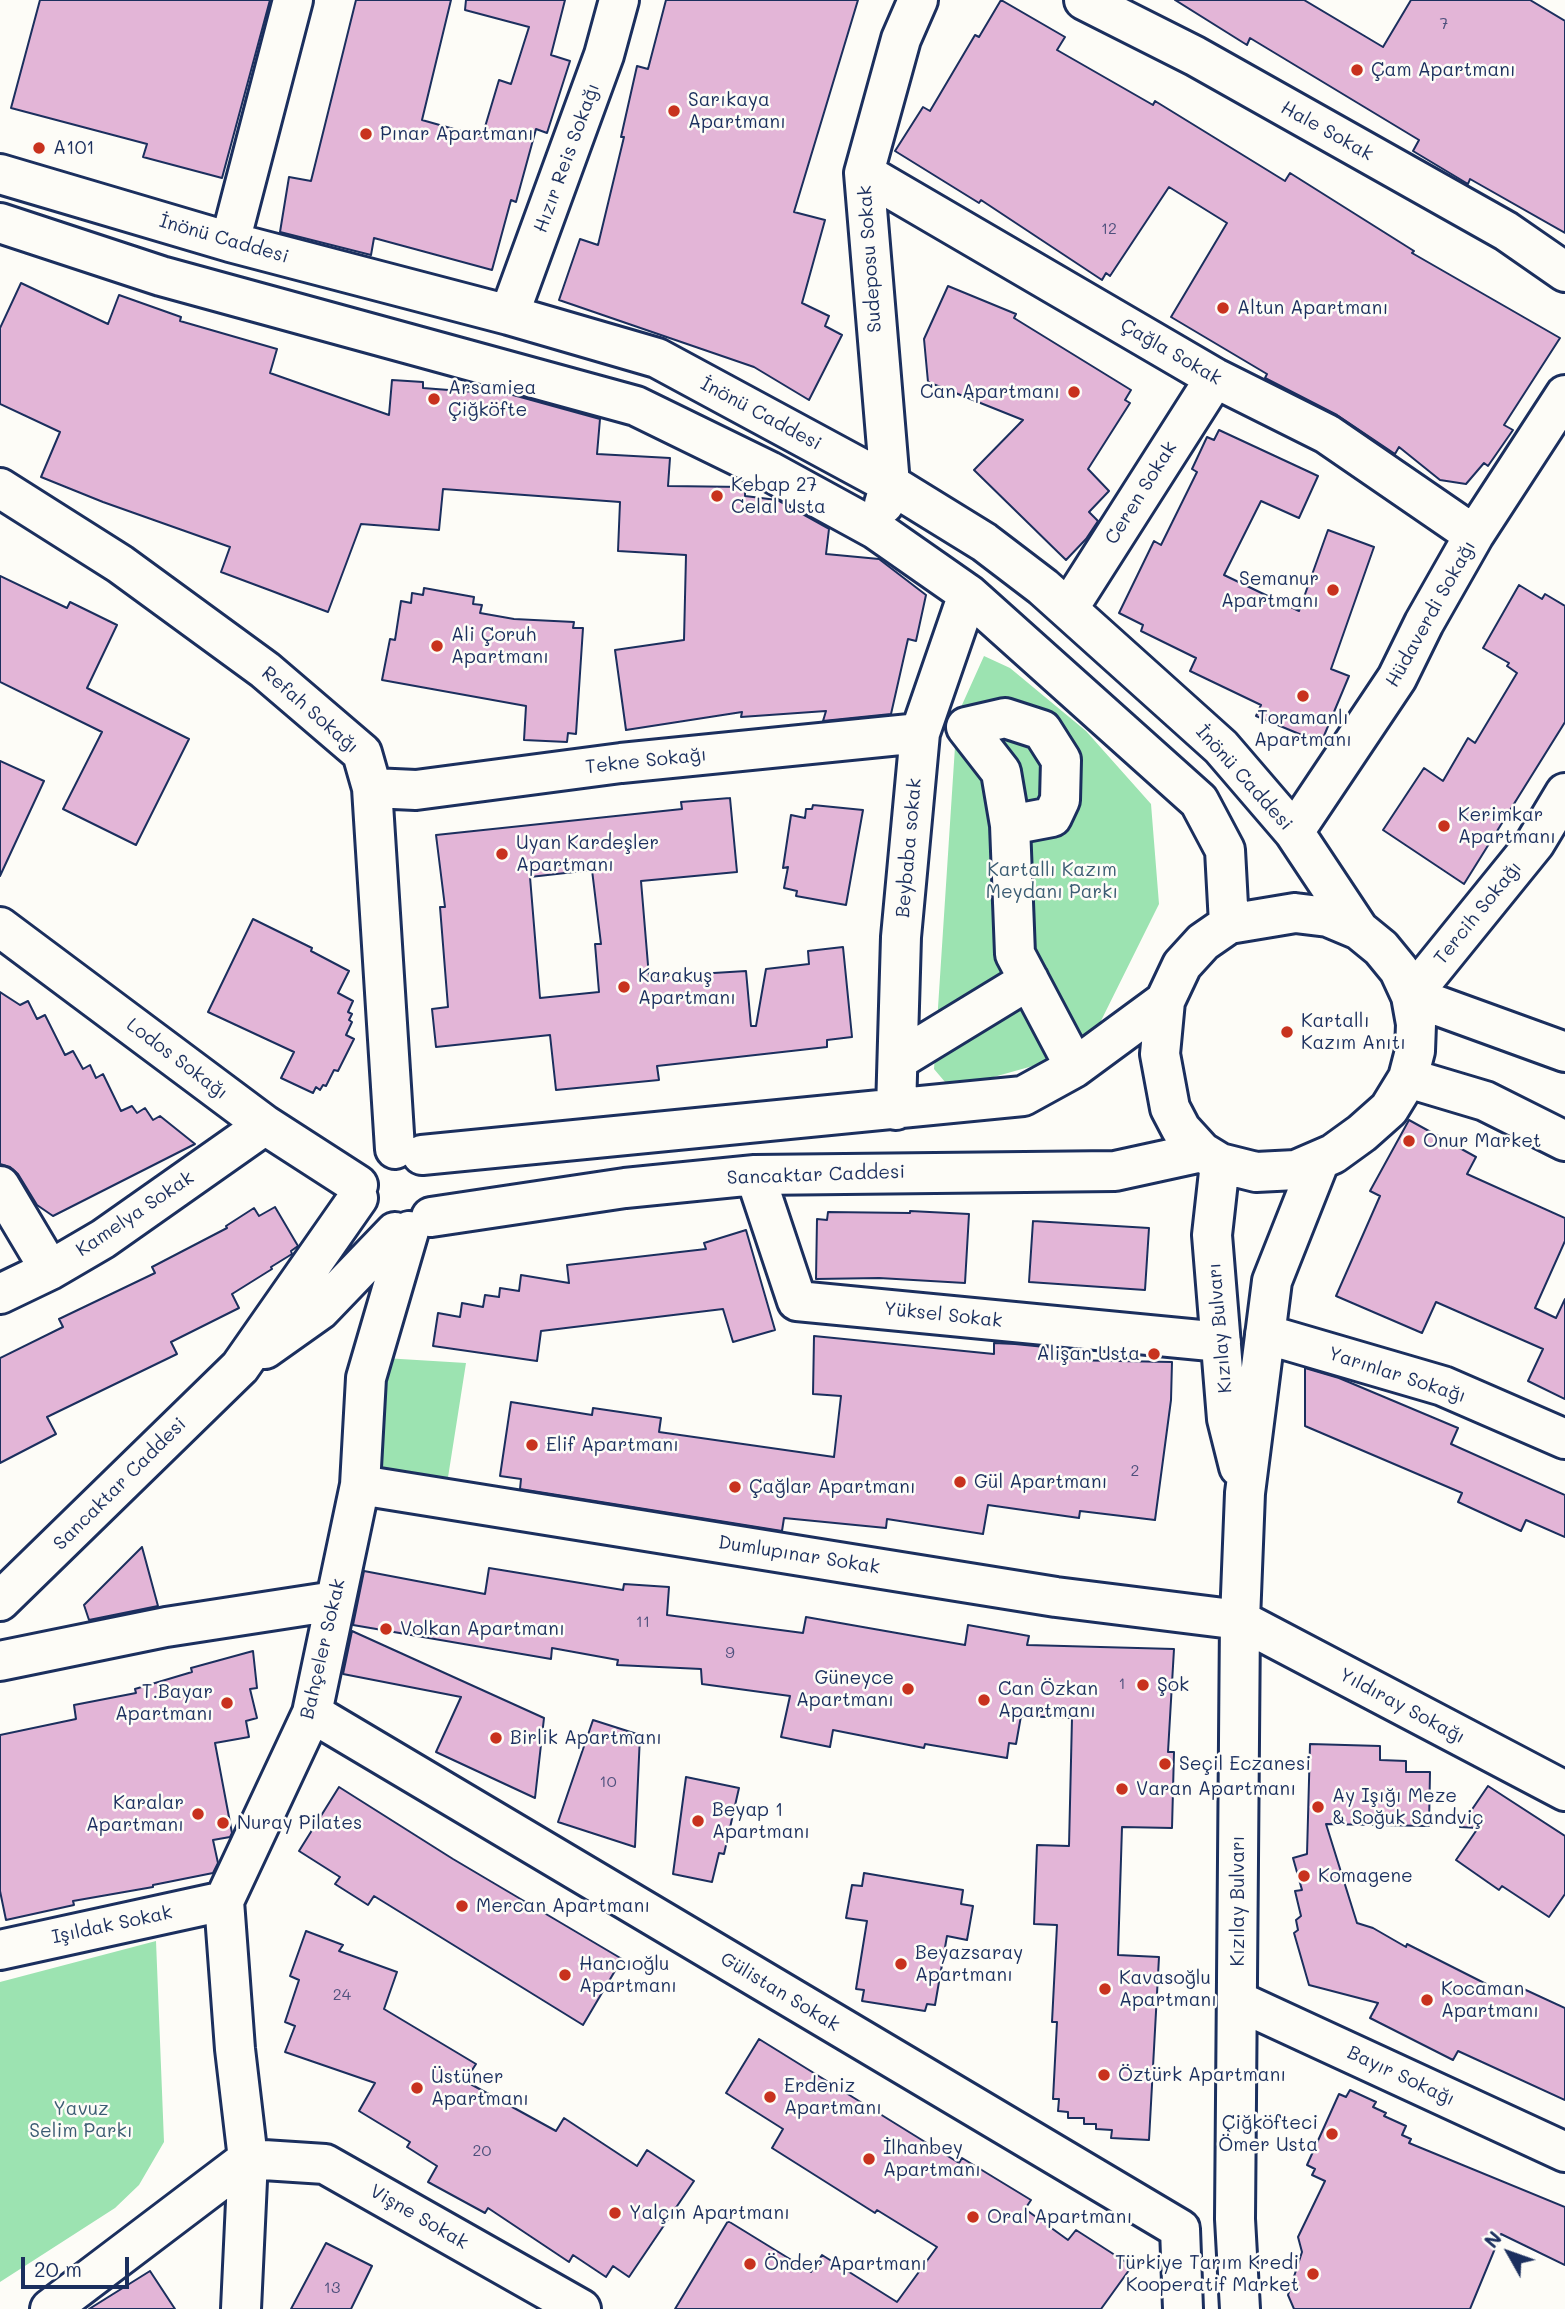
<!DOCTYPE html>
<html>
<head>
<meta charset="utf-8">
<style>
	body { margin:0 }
	#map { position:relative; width:1565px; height:2309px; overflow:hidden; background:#fdfcf7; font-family:Mali,sans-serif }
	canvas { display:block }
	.north { position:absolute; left:1474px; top:2218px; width:70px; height:70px; -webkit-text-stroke:5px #fdfcf7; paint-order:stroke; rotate:310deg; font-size:19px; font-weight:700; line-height:28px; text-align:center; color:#1b2f5e }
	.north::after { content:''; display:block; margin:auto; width:24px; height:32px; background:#1b2f5e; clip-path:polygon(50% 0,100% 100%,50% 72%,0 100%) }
	.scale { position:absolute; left:21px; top:2257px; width:108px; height:32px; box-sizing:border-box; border:4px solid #1b2f5e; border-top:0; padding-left:9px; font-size:21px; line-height:24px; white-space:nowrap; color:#1b2f5e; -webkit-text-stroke:5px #fdfcf7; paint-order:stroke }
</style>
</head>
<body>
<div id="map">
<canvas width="1565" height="2309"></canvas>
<div class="north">N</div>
<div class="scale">20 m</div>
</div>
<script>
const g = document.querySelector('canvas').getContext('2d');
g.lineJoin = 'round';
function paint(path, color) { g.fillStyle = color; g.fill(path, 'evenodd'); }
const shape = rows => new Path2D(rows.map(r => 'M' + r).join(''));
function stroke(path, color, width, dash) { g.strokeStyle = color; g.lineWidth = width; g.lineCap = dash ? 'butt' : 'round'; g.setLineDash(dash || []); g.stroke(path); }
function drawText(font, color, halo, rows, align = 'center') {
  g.font = font + ' Mali,sans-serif'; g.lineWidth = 5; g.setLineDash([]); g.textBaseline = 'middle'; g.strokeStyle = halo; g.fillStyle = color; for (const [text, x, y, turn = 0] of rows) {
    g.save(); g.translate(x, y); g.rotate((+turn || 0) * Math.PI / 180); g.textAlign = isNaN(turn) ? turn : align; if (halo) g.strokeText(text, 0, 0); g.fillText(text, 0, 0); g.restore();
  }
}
paint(shape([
	[984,656,1010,668,1086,731,1151,804,1159,904,1086,1051,951,1089,934,1069,957,716],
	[384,1358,466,1363,446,1490,369,1480],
	[156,1941,164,2142,139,2185,115,2208,0,2282,0,1982]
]), '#9ce3b1');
const building = shape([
	[40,0,270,0,222,178,143,157,147,144,11,108,40,0],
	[356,0,451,0,422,120,482,137,499,80,511,84,529,27,465,10,466,0,565,0,551,55,570,61,547,133,536,129,516,202,511,200,492,270,374,238,371,255,280,232,289,177,311,181,356,0],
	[666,0,858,0,794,212,825,220,802,303,829,316,825,326,842,335,809,400,754,367,559,300,580,239,598,245,624,137,621,137,637,66,648,69,666,0],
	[1001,0,1065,37,1057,50,1153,105,1155,101,1285,181,1290,173,1414,251,1412,253,1560,338,1504,425,1513,430,1488,466,1484,463,1466,484,1440,480,1399,447,1395,454,1337,415,1265,378,1267,374,1171,317,1227,223,1169,187,1110,276,1106,273,1102,280,981,200,979,203,895,151,923,107,930,111,975,35,979,37,1001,0],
	[1175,0,1304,0,1383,47,1411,0,1530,0,1565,21,1565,233,1470,179,1468,184,1413,151,1419,140,1250,38,1247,45,1175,0],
	[21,283,108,324,119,295,181,317,180,321,277,349,270,373,389,415,392,380,423,382,423,388,513,395,600,419,597,454,670,458,668,486,745,487,745,496,777,500,829,529,826,554,879,559,926,595,916,641,908,639,891,714,823,721,826,711,741,717,742,712,626,730,615,650,684,640,686,555,618,551,620,502,443,489,439,530,361,524,328,612,221,572,230,547,103,502,41,477,60,432,0,404,0,328,21,283],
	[948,286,1016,314,1014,318,1131,390,1125,400,1130,403,1088,469,1109,491,1089,512,1098,521,1086,539,1066,560,974,470,1023,420,928,382,924,339,948,286],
	[1219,430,1318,476,1299,518,1261,501,1224,575,1299,611,1328,530,1374,547,1331,669,1349,676,1321,743,1256,716,1261,705,1190,671,1196,658,1141,631,1143,625,1119,613,1154,541,1161,545,1197,472,1192,469,1207,437,1214,440,1219,430],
	[0,576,67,608,70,602,117,625,87,688,189,739,136,845,63,809,102,732,0,682,0,576],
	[1519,585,1542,599,1545,594,1565,606,1565,722,1464,884,1383,830,1424,768,1443,781,1468,738,1475,743,1517,673,1507,666,1509,663,1483,648,1519,585],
	[424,588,474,597,473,604,482,605,480,613,514,619,574,622,573,628,583,628,576,734,568,733,567,742,524,740,526,706,382,680,390,639,395,640,401,601,411,603,412,593,423,595,424,588],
	[0,761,44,781,0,876,0,761],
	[730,798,737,872,641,881,649,977,746,971,751,1026,756,1026,766,969,809,964,808,951,843,947,852,1037,827,1040,827,1047,657,1066,659,1080,556,1090,550,1035,436,1047,432,1009,448,1007,440,907,445,907,436,835,682,809,681,802,730,798],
	[592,870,601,944,595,944,599,992,540,998,530,877,592,870],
	[813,805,863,810,846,905,796,896,797,891,784,888,788,867,783,868,791,815,805,818,806,809,812,809,813,805],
	[253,919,312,948,311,951,349,971,338,993,353,1001,348,1012,352,1014,349,1020,352,1022,346,1035,354,1039,338,1071,334,1070,326,1086,323,1085,320,1090,316,1087,313,1093,281,1078,294,1052,208,1012,253,919],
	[0,992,20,1005,28,1001,37,1019,45,1015,65,1055,73,1051,83,1069,90,1065,96,1078,103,1074,121,1111,132,1106,137,1113,145,1108,153,1120,160,1116,195,1144,53,1216,37,1205,18,1174,10,1167,0,1164,0,992],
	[1409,1120,1476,1157,1467,1174,1565,1218,1565,1241,1535,1308,1556,1318,1565,1299,1565,1399,1528,1381,1543,1349,1436,1302,1422,1333,1336,1296,1380,1196,1370,1191,1409,1120],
	[275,1207,298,1246,291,1251,292,1254,271,1267,272,1269,232,1294,239,1308,171,1342,177,1354,47,1417,56,1434,0,1463,0,1358,63,1327,59,1319,155,1273,152,1267,227,1228,226,1226,254,1208,259,1216,275,1207],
	[910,1211,969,1214,965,1283,879,1278,816,1279,817,1219,827,1220,828,1212,910,1213,910,1211],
	[1033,1221,1149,1228,1145,1290,1029,1282,1033,1221],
	[746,1230,775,1330,733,1342,723,1309,541,1331,537,1361,433,1346,438,1313,460,1317,462,1303,483,1307,485,1295,499,1297,500,1288,519,1291,521,1275,569,1283,567,1265,706,1249,704,1243,746,1230],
	[814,1336,994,1354,994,1343,1015,1344,1065,1349,1065,1360,1172,1362,1171,1400,1155,1520,1080,1511,1079,1518,988,1505,983,1534,887,1519,886,1528,784,1518,782,1531,520,1489,521,1479,500,1476,511,1402,592,1415,593,1408,661,1418,659,1432,834,1457,841,1396,813,1394,814,1336],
	[1305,1368,1339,1378,1458,1428,1451,1444,1565,1495,1565,1537,1526,1520,1521,1531,1458,1502,1462,1493,1305,1426,1305,1368],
	[142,1547,158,1606,89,1620,84,1605,142,1547],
	[489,1568,623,1590,624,1584,669,1587,667,1615,803,1633,806,1617,965,1645,968,1625,1029,1636,1027,1645,1174,1649,1168,1752,1174,1752,1172,1828,1122,1827,1118,1955,1159,1957,1149,2140,1111,2138,1112,2130,1096,2129,1096,2124,1084,2124,1084,2118,1068,2118,1068,2112,1058,2111,1059,2099,1053,2099,1057,2022,1052,2022,1057,1925,1034,1924,1037,1845,1069,1846,1072,1718,1021,1716,1016,1744,1009,1743,1007,1758,925,1744,924,1748,833,1730,830,1747,781,1737,790,1696,702,1684,701,1669,617,1665,618,1660,552,1648,551,1659,353,1625,364,1571,485,1594,489,1568],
	[352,1631,544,1718,535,1798,436,1752,461,1697,343,1674,352,1631],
	[253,1651,257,1688,250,1689,257,1718,246,1721,249,1737,215,1743,232,1833,230,1837,213,1840,218,1863,213,1873,153,1885,153,1887,73,1901,74,1905,6,1920,0,1891,0,1735,76,1719,74,1705,136,1693,135,1689,192,1672,191,1668,253,1651],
	[593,1720,640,1735,635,1847,558,1822,593,1720],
	[1310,1744,1380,1746,1380,1760,1406,1761,1406,1772,1430,1772,1429,1826,1326,1824,1357,1923,1373,1928,1406,1947,1407,1944,1510,1996,1515,1985,1565,2008,1565,2100,1458,2051,1453,2060,1370,2018,1378,2003,1309,1985,1294,1933,1298,1930,1296,1920,1301,1916,1295,1891,1302,1890,1293,1858,1307,1854,1310,1744],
	[686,1777,739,1788,724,1854,719,1853,712,1882,673,1874,686,1777],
	[1488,1786,1565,1836,1565,1894,1549,1917,1502,1886,1499,1890,1456,1860,1478,1828,1460,1827,1488,1786],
	[339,1787,453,1859,622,1959,583,2025,374,1896,368,1905,335,1884,340,1877,299,1851,339,1787],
	[864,1873,963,1890,961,1904,973,1906,967,1940,947,1936,935,2005,927,2004,925,2011,862,2001,864,1990,856,1989,867,1921,846,1918,852,1885,862,1886,864,1873],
	[306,1931,343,1945,339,1951,397,1972,384,2009,476,2064,465,2081,556,2131,564,2118,637,2166,647,2150,694,2181,629,2277,613,2266,606,2277,573,2255,569,2262,488,2208,485,2213,428,2182,437,2166,407,2147,410,2142,359,2111,375,2083,285,2052,295,2026,285,2022,299,1980,290,1976,306,1931],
	[759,2039,959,2163,962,2158,1031,2200,1025,2209,1068,2240,1076,2230,1132,2266,1101,2309,675,2309,728,2221,811,2272,822,2255,897,2302,937,2247,877,2210,875,2213,772,2148,783,2129,726,2093,759,2039],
	[1350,2090,1376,2102,1373,2107,1386,2113,1384,2116,1406,2126,1402,2135,1411,2139,1409,2143,1565,2207,1565,2265,1501,2234,1470,2309,1294,2309,1288,2295,1302,2252,1298,2237,1325,2181,1312,2175,1315,2169,1307,2165,1339,2094,1346,2097,1350,2090],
	[326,2243,372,2266,351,2309,291,2309,326,2243],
	[150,2271,175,2309,89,2309,150,2271]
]);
paint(building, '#e3b5d7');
stroke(building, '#1b2f5e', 2);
const minor = shape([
	[1084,0,1195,56,1506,231,1565,272],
	[864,173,1215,378,1327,434,1474,535],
	[0,174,230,242,509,315,657,358,890,484,984,542,1043,587,1221,747,1294,832,1359,930],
	[0,223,161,276,636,406,769,471,875,529,968,594,1199,801,1225,850,1229,924],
	[230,242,293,0],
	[509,315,604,55,619,0],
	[0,488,120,564,265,670,362,753,372,788,395,1149],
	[884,504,890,484,864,173,901,39,918,0],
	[1068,609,1215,378],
	[372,788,416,790,621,763,920,733],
	[1565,793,1535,843,1411,996,1565,1052],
	[1010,825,1052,817,1060,800,1061,760,1042,730,1005,718,966,727,1001,772,1010,825,1015,954,1069,1056],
	[1294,832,1397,678,1424,623,1474,535,1565,395],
	[1295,913,1328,917,1359,930,1381,948,1399,970,1411,996,1416,1024,1415,1051,1408,1078,1389,1109,1362,1133,1333,1154,1296,1170,1256,1172,1220,1163,1202,1152,1181,1129,1170,1108,1160,1054,1165,1001,1182,965,1203,942,1229,924,1295,913],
	[0,927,265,1125,358,1185],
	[898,1060,1029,980],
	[1408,1078,1485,1101,1565,1141],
	[896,1110,901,937,920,733,968,594],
	[422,1155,1023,1096,1074,1068,1165,1001],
	[1220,1163,1212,1235,1227,1419,1239,1467],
	[755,1175,797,1301,1221,1342],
	[0,1186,50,1270],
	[431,1217,625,1188,755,1175,1115,1171,1202,1152],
	[0,1294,50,1270,103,1239,265,1125],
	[1265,1334,1443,1386,1565,1439],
	[265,1349,320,1310,395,1232],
	[360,1485,1056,1597,1240,1620,1565,1791],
	[0,1601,240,1367,358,1198],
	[0,1661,166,1627,335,1601],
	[312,1713,1180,2229,1183,2309],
	[0,1950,224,1901],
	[1238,2001,1565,2152],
	[50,2309,248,2159,325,2164,581,2309],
	[241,2309,248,2159,235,2049,224,1901,312,1713,360,1485,366,1378,409,1231],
	[1240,2309,1235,2219,1240,1620,1245,1493,1272,1281,1320,1160]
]);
stroke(minor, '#1b2f5e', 44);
stroke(minor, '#fdfcf7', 38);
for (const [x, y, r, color] of [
	[1357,70,7,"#c8321e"],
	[674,111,7,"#c8321e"],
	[366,134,7,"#c8321e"],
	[39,148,7,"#c8321e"],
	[1223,308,7,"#c8321e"],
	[1074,392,7,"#c8321e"],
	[434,399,7,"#c8321e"],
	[717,496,7,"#c8321e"],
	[1333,590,7,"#c8321e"],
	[437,646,7,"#c8321e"],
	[1303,696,7,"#c8321e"],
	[1444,826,7,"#c8321e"],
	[502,854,7,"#c8321e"],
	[624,987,7,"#c8321e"],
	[1287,1032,7,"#c8321e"],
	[1409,1141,7,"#c8321e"],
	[1154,1354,7,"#c8321e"],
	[532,1445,7,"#c8321e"],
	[960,1482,7,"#c8321e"],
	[735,1487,7,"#c8321e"],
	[386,1629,7,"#c8321e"],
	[1143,1685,7,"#c8321e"],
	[908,1689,7,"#c8321e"],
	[984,1700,7,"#c8321e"],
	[227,1703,7,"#c8321e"],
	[496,1738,7,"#c8321e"],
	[1165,1764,7,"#c8321e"],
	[1122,1789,7,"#c8321e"],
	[1318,1807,7,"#c8321e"],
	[198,1814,7,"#c8321e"],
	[698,1821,7,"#c8321e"],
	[223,1823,7,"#c8321e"],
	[1304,1876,7,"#c8321e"],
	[462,1906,7,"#c8321e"],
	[901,1964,7,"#c8321e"],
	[565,1975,7,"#c8321e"],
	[1105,1989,7,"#c8321e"],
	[1427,2000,7,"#c8321e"],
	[1104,2075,7,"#c8321e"],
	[417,2088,7,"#c8321e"],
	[770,2097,7,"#c8321e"],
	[1332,2134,7,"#c8321e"],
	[869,2159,7,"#c8321e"],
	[615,2213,7,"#c8321e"],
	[973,2217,7,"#c8321e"],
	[750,2264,7,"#c8321e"],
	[1313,2274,7,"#c8321e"]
]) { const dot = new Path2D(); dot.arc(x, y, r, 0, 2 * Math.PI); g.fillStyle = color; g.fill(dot); stroke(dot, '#fdfcf7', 2.5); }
drawText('16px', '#4d507c', null, [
	["7",1444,24],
	["12",1109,229],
	["2",1135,1471],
	["11",643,1622],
	["9",730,1653],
	["1",1122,1684],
	["10",608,1782],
	["24",342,1995],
	["20",482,2151],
	["13",332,2288]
]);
drawText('19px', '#1b2f5e', '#fdfcf7', [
	["Çam Apartmanı",1371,70],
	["Sarıkaya",688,100],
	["Apartmanı",688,122],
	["Pınar Apartmanı",380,134],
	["A101",53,148],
	["Altun Apartmanı",1237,308],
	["Arsamiea",448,388],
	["Çiğköfte",448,410],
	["Can Apartmanı",1060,392,"right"],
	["Kebap 27",731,485],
	["Celal Usta",731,507],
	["Semanur",1319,579,"right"],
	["Apartmanı",1319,601,"right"],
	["Ali Çoruh",451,635],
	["Apartmanı",451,657],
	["Toramanlı",1303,718,"center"],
	["Apartmanı",1303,740,"center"],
	["Kerimkar",1458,815],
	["Apartmanı",1458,837],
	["Uyan Kardeşler",516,843],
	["Apartmanı",516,865],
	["Karakuş",638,976],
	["Apartmanı",638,998],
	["Kartallı",1301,1021],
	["Kazım Anıtı",1301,1043],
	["Onur Market",1423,1141],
	["Alişan Usta",1140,1354,"right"],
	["Elif Apartmanı",546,1445],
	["Gül Apartmanı",974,1482],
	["Çağlar Apartmanı",749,1487],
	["Volkan Apartmanı",400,1629],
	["Güneyce",894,1678,"right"],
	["Apartmanı",894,1700,"right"],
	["Şok",1157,1685],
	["Can Özkan",998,1689],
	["Apartmanı",998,1711],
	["T.Bayar",213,1692,"right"],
	["Apartmanı",213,1714,"right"],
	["Birlik Apartmanı",510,1738],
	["Seçil Eczanesi",1179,1764],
	["Varan Apartmanı",1136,1789],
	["Ay Işığı Meze",1332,1796],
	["& Soğuk Sandviç",1332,1818],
	["Karalar",184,1803,"right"],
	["Apartmanı",184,1825,"right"],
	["Beyap 1",712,1810],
	["Apartmanı",712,1832],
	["Nuray Pilates",237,1823],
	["Komagene",1318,1876],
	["Mercan Apartmanı",476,1906],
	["Beyazsaray",915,1953],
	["Apartmanı",915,1975],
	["Hancıoğlu",579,1964],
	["Apartmanı",579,1986],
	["Kavasoğlu",1119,1978],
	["Apartmanı",1119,2000],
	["Kocaman",1441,1989],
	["Apartmanı",1441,2011],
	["Öztürk Apartmanı",1118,2075],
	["Üstüner",431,2077],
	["Apartmanı",431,2099],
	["Erdeniz",784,2086],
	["Apartmanı",784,2108],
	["Çiğköfteci",1318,2123,"right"],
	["Ömer Usta",1318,2145,"right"],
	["İlhanbey",883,2148],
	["Apartmanı",883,2170],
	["Yalçın Apartmanı",629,2213],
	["Oral Apartmanı",987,2217],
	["Türkiye Tarım Kredi",1299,2263,"right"],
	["Kooperatif Market",1299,2285,"right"],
	["Önder Apartmanı",764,2264]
], 'left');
drawText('19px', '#1b2f5e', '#fdfcf7', [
	["Hale Sokak",1327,131,29],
	["Hızır Reis Sokağı",567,158,-70],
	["İnönü Caddesi",224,239,16],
	["Sudeposu Sokak",870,259,-94],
	["Çağla Sokak",1171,352,30],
	["İnönü Caddesi",761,414,28],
	["Ceren Sokak",1141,493,-58],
	["Hüdaverdi Sokağı",1431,614,-61],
	["Refah Sokağı",310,710,41],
	["Tekne Sokağı",646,761,-6],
	["İnönü Caddesi",1244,778,48],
	["Beybaba sokak",909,848,-85],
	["Tercih Sokağı",1478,913,-51],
	["Lodos Sokağı",177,1059,37],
	["Sancaktar Caddesi",816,1175,-2],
	["Kamelya Sokak",135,1214,-34],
	["Yüksel Sokak",943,1315,6],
	["Kızılay Bulvarı",1220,1328,-95],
	["Yarınlar Sokağı",1397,1375,18],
	["Sancaktar Caddesi",120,1484,-45],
	["Dumlupınar Sokak",799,1555,9],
	["Bahçeler Sokak",323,1649,-77],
	["Yıldıray Sokağı",1402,1706,28],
	["Kızılay Bulvarı",1238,1901,-90],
	["Işıldak Sokak",112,1925,-12],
	["Gülistan Sokak",780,1992,31],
	["Bayır Sokağı",1401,2076,25],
	["Vişne Sokak",419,2217,30]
]);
drawText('19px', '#3b5c73', '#fdfcf7', [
	["Kartallı Kazım",1052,870],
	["Meydanı Parkı",1052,892],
	["Yavuz",81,2109],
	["Selim Parkı",81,2131]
]);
</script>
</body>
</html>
